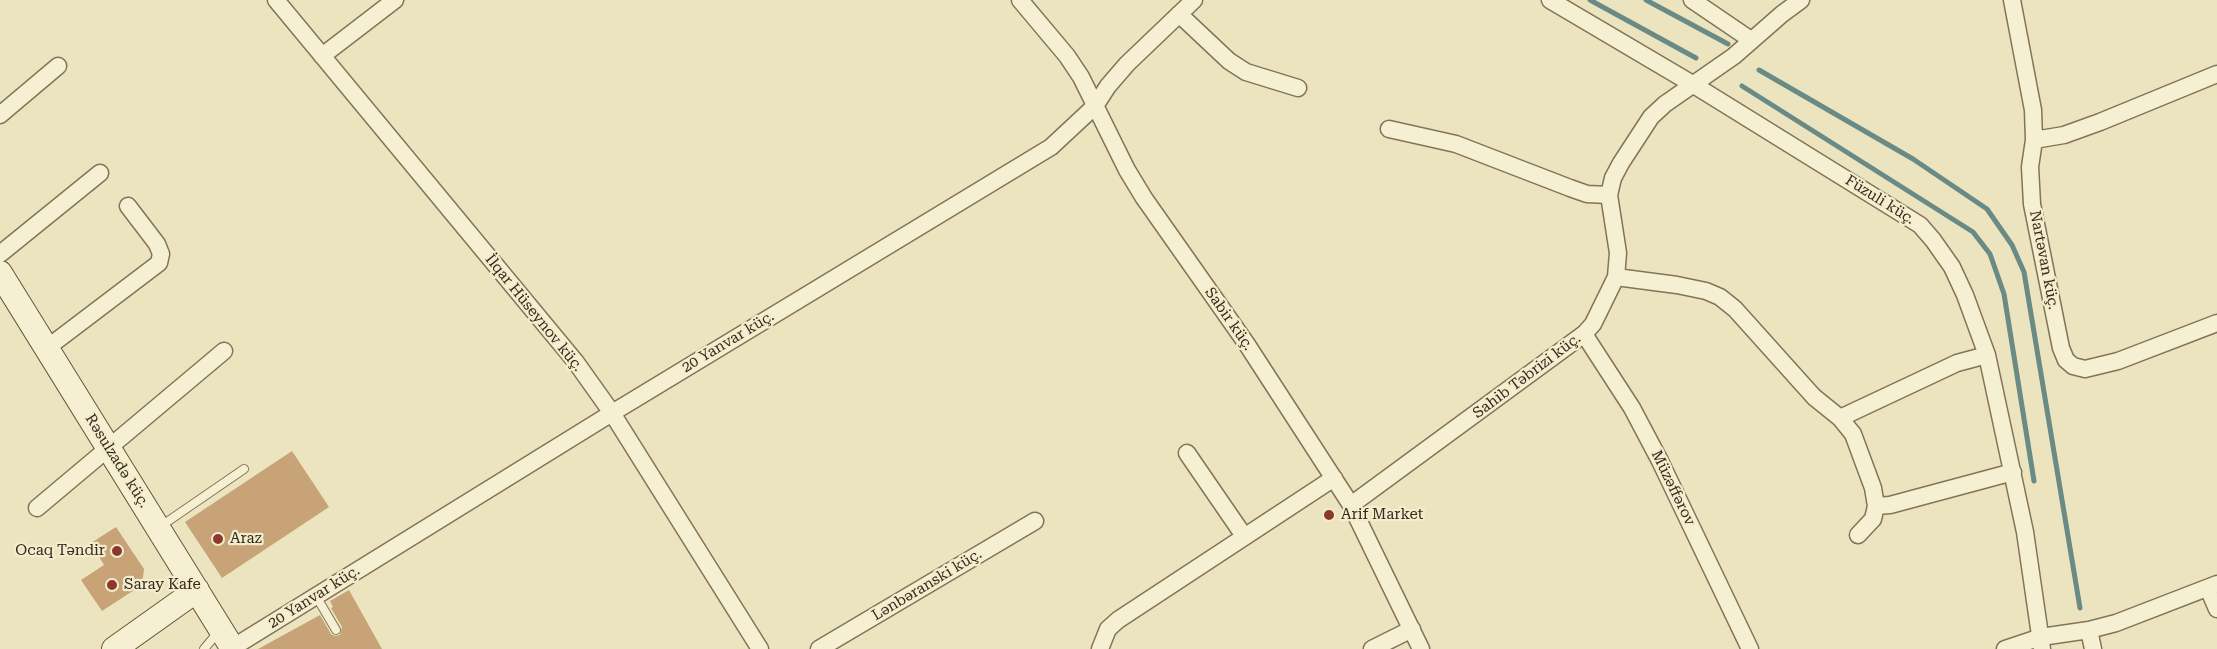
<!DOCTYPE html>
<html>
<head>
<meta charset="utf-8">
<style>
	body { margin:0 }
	canvas { display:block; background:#ebe4bf }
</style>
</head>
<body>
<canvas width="2217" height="649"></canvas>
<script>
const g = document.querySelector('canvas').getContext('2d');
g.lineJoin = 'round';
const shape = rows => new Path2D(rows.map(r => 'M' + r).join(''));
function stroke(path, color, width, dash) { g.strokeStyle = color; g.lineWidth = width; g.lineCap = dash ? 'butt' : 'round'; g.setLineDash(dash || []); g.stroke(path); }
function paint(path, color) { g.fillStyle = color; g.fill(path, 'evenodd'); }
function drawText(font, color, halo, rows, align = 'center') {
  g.font = font + ' "Roboto Serif",serif'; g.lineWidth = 4.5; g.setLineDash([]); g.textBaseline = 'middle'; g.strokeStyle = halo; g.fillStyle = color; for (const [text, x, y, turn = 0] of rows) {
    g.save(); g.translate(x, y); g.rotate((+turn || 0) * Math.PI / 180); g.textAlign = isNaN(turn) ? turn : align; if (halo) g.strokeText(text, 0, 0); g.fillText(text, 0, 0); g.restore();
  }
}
stroke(shape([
	[1590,0,1696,58],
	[1646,0,1728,44],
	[1759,70,1913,159,1987,209,2012,245,2024,272,2080,608],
	[1742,86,1973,232,1990,254,2004,294,2034,481]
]), '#6a8a86', 5);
paint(shape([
	[292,451,329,507,222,578,185,522],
	[116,527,144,569,142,585,102,611,81,580,104,565,91,543],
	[349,590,382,649,258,649,320,615,331,634,335,636,340,635,342,627,331,608,333,607,330,601]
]), '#c7a377');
const lane = shape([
	[161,526,244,469],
	[316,596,336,630],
	[204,649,219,631]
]);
const street = shape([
	[276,0,575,361,612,413,760,649],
	[1020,0,1067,56,1081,77,1127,170,1144,198,1246,343,1351,505,1421,649],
	[1550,0,1694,85,1920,225,1933,240,1952,267,1965,295,1987,355,2025,532,2042,649],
	[1692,0,1751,40],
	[2012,0,2033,110,2034,140,2030,167,2032,204,2061,348,2066,360,2073,366,2085,369,2118,361,2217,323],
	[1179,14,1229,61,1246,72,1298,88],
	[322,56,395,0],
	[0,115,58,66],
	[1389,129,1456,144,1570,188,1587,194,1609,195],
	[2034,140,2064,135,2100,122,2217,74],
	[0,254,100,173],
	[1616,277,1677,285,1706,291,1720,297,1735,309,1814,397,1840,418,1853,434,1873,488,1876,506,1873,519,1858,535],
	[1584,334,1632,408,1660,461,1750,649],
	[47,348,159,263,161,254,157,244,128,206],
	[1840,418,1957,363,1987,355],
	[1187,453,1244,536],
	[1351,505,1584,334,1593,324,1616,277,1618,253,1609,195,1613,178,1621,163,1651,117,1665,104,1734,56,1782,14,1801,0],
	[1876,506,1890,505,2013,472],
	[37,508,224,351],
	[2208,588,2217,609],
	[2089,630,2093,649],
	[232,648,612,413,1051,147,1095,106,1108,86,1127,64,1194,0],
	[819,649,1035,521],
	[1100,649,1108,629,1118,620,1334,478],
	[1372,649,1412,629],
	[2005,649,2041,637,2089,630,2116,623,2217,584]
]);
const secondary = shape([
	[0,273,233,649],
	[114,649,197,590]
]);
stroke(lane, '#837459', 10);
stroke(street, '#837459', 19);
stroke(secondary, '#64553c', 26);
stroke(lane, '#f6f0d2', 8);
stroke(street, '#f6f0d2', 16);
stroke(secondary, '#f6f0d2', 24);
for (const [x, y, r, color] of [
	[1329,515,6,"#8e382c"],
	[218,539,6,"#8e382c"],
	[117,551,6,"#8e382c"],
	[112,585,6,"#8e382c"]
]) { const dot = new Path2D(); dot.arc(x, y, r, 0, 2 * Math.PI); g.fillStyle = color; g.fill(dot); stroke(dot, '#f3edce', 2); }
drawText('15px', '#332a1c', '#f3edce', [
	["Füzuli küç.",1880,200,32],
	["Nartəvan küç.",2044,260,79],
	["İlqar Hüseynov küç.",534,313,51],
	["Sabir küç.",1229,319,55],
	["20 Yanvar küç.",728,342,-31],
	["Sahib Təbrizi küç.",1527,376,-37],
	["Rəsulzadə küç.",117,461,58],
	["Müzəffərov",1673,488,64],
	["Lənbəranski küç.",927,585,-31],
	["20 Yanvar küç.",314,597,-32]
]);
drawText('15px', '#332a1c', '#f3edce', [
	["Arif Market",1341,515],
	["Araz",230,539],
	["Ocaq Təndir",105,551,"right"],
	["Saray Kafe",124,585]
], 'left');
</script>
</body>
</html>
